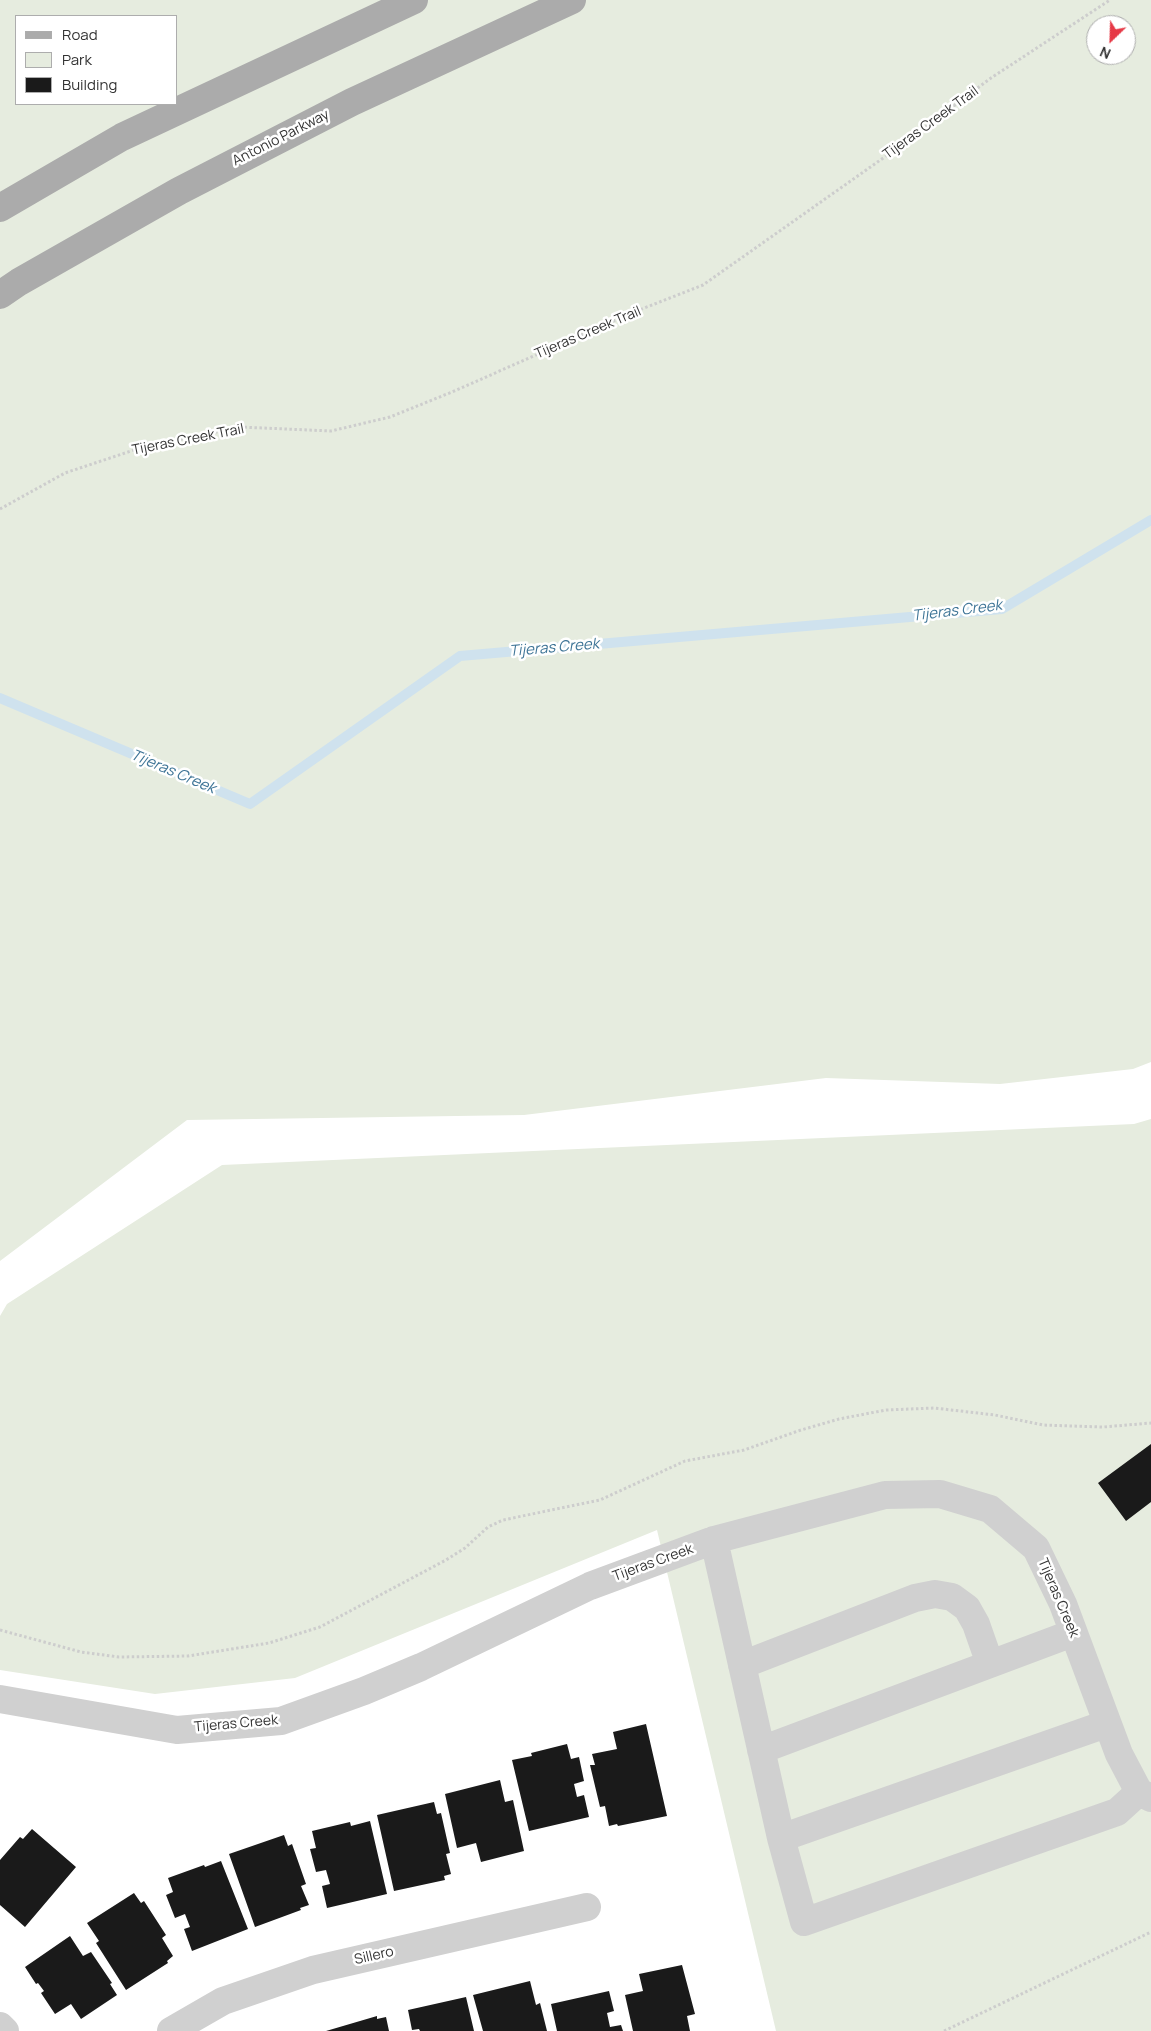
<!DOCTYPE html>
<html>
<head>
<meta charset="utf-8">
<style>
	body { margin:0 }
	#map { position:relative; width:1151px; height:2031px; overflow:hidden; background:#fff; font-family:Manrope,sans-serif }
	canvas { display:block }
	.legend { position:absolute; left:15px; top:15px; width:162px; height:90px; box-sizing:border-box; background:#fff; border:1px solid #adadad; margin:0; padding:6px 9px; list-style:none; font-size:15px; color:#333 }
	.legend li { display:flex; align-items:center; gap:10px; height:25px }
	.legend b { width:25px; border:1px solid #adadad }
	.north { position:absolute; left:1086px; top:15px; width:50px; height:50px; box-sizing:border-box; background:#fff; border:1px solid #adadad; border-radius:50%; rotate:204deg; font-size:14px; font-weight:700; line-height:20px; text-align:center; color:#333 }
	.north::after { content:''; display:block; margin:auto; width:18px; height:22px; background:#e63946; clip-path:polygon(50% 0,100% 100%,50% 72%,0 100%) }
</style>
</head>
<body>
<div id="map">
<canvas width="1151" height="2031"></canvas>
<ul class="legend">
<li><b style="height:6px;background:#ababab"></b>Road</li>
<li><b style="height:14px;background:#e6ecdf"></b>Park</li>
<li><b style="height:14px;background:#1a1a1a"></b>Building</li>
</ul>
<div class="north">N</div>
</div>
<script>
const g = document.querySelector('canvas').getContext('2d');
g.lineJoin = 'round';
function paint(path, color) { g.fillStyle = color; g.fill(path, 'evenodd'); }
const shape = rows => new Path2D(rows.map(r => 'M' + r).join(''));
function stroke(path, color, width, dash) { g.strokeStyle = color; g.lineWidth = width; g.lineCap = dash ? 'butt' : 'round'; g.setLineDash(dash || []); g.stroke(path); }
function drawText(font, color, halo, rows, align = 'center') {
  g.font = font + ' Manrope,sans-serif'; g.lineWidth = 5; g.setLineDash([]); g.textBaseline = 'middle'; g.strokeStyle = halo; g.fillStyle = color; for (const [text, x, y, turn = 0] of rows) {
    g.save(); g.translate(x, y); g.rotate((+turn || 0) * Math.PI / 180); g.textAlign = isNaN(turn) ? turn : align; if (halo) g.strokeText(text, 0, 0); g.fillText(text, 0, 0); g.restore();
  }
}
paint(shape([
	[0,0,1151,0,1151,1062,1133,1069,1000,1084,826,1078,524,1115,187,1120,0,1261],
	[16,16,176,16,176,104,16,104],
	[1096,25,1126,25,1126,55,1096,55],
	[1151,1119,1151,2031,776,2031,657,1530,295,1678,155,1694,0,1670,0,1316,7,1304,222,1165,1134,1124]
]), '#e6ecdf');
stroke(shape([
	[0,698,250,804,460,656,1002,609,1151,520]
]), '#cfe2ee', 10);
paint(shape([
	[1151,1444,1151,1502,1126,1521,1098,1483],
	[646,1724,667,1816,618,1826,617,1824,609,1826,605,1806,600,1807,590,1765,595,1765,592,1754,617,1749,613,1732],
	[567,1744,571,1759,579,1757,584,1781,574,1784,577,1797,584,1795,589,1817,529,1831,512,1760,532,1756,531,1753],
	[500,1780,505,1802,513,1800,524,1851,481,1862,476,1843,457,1848,445,1794],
	[434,1802,437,1814,441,1813,450,1853,446,1854,451,1874,444,1876,445,1880,394,1891,377,1815],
	[370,1821,387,1894,327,1908,322,1886,330,1884,326,1870,316,1872,310,1849,316,1848,312,1831,350,1822,351,1826],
	[32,1829,76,1867,25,1927,0,1905,0,1860,20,1837,23,1839],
	[284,1835,288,1846,292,1844,306,1884,301,1886,309,1905,300,1908,301,1910,255,1927,229,1854],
	[221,1861,248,1929,192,1951,184,1929,190,1927,185,1914,175,1918,166,1895,173,1892,168,1878,204,1865,205,1867],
	[134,1893,141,1903,144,1901,166,1935,162,1938,173,1956,167,1961,168,1963,126,1990,96,1943,99,1941,87,1923],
	[70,1936,83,1956,91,1952,112,1983,110,1984,117,1995,81,2019,71,2004,55,2014,41,1993,44,1991,38,1983,36,1984,25,1967],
	[682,1965,695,2014,687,2016,690,2031,633,2031,625,1995,643,1991,639,1974],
	[530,1981,536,2005,540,2003,547,2031,483,2031,473,1995],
	[609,1991,614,2011,607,2013,610,2027,621,2025,623,2031,557,2031,551,2004],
	[466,1997,474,2031,420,2031,419,2029,412,2030,408,2010],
	[377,2016,377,2019,386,2017,389,2031,326,2031]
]), '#1a1a1a');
stroke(shape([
	[0,509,65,473,143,447,240,427,331,431,390,417,452,392,629,314,703,285,896,149,991,78,1110,0],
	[0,1630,81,1652,119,1657,188,1656,269,1643,320,1627,446,1560,465,1548,488,1527,503,1520,600,1500,685,1461,744,1450,801,1430,839,1419,886,1410,934,1408,995,1415,1043,1425,1103,1427,1151,1423],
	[944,2031,1151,1932]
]), '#cdcdcd', 3, [2.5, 2.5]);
stroke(shape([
	[714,1540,781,1838,804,1922,1117,1812,1139,1792],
	[742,1665,915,1598,935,1594,952,1597,967,1608,976,1624,990,1664],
	[0,1699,177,1730,281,1721,364,1691,421,1667,590,1586,714,1540,885,1495,940,1494,990,1509,1036,1548,1063,1604,1119,1754,1139,1792,1151,1798],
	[761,1750,1073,1633],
	[781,1838,1106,1724],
	[0,2026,5,2031],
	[171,2031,223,2001,313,1970,587,1907]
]), '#d0d0d0', 28);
stroke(shape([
	[0,208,122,137,414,0],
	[0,295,19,282,179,191,352,102,572,0]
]), '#ababab', 28);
drawText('14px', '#333', '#fff', [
	["Tijeras Creek Trail",931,123,-36],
	["Antonio Parkway",281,138,-27],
	["Tijeras Creek Trail",588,333,-23],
	["Tijeras Creek Trail",188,440,-11],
	["Tijeras Creek",653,1563,-20],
	["Tijeras Creek",1058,1598,67],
	["Tijeras Creek",236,1724,-5],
	["Sillero",374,1956,-13]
]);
drawText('italic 15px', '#3f7597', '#fff', [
	["Tijeras Creek",957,611,-7],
	["Tijeras Creek",554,648,-5],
	["Tijeras Creek",173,772,23]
]);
</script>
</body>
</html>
